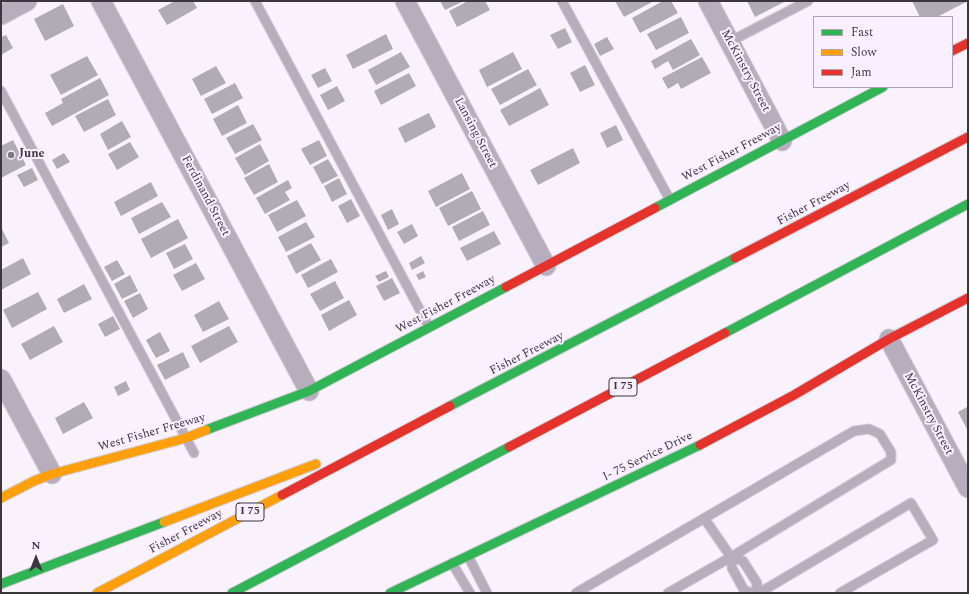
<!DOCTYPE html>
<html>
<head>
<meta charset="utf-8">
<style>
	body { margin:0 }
	#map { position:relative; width:969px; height:594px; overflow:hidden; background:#f9f2fc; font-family:Spectral,serif }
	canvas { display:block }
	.frame { position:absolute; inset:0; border:2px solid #3b373d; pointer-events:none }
	.legend { position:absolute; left:813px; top:16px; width:140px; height:72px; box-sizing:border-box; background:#faefff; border:1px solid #aea5b1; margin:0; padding:5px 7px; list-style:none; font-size:12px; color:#3b373d }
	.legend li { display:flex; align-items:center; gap:8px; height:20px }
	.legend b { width:20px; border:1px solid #aea5b1 }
	.north { position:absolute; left:16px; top:538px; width:40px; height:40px; -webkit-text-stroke:3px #faefff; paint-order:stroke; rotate:0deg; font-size:11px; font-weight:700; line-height:16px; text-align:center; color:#3b373d }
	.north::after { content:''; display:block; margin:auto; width:14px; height:18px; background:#3b373d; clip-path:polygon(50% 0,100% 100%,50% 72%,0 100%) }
</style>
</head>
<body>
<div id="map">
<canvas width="969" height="594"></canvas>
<div class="frame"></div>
<ul class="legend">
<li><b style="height:5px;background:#30b455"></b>Fast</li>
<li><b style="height:5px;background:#ff9f0a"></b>Slow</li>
<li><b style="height:5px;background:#e5322d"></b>Jam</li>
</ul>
<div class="north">N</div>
</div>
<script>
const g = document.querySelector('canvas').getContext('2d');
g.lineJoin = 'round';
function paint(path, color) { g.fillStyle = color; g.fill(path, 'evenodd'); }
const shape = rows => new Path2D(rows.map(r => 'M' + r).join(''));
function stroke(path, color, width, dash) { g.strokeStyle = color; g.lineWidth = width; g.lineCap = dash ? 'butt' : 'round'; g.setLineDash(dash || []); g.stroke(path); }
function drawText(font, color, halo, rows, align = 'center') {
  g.font = font + ' Spectral,serif'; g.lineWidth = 4; g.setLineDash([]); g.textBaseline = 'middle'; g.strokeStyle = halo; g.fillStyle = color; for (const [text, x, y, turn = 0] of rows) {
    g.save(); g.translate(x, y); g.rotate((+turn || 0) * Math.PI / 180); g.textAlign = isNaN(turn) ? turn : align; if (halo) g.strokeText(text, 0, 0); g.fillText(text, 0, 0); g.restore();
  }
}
paint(shape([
	[175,1,193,1,197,8,167,25,158,10],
	[440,1,464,1,445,10],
	[468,1,485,1,490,10,457,27,449,11],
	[615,1,654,1,624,17],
	[663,1,671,1,678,13,640,33,632,18],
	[747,1,786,1,755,17],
	[912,1,968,1,937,17,920,17],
	[63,4,74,26,45,41,34,19],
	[681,17,689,33,656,50,647,34],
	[565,28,572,42,558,49,550,35],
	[386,34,393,49,353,69,346,55],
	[6,35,13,48,1,55,1,37],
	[607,37,614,49,600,56,594,44],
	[691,39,700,55,673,70,668,61,655,69,651,61],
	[401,52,410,67,376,85,368,70],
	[513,52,522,69,487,87,479,70],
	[87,56,98,75,61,95,50,75],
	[702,57,711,73,681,89,678,83,668,89,662,78],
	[585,65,595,85,580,92,570,73],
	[216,66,226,83,201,96,192,79],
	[325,68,332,81,318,88,311,75],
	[528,69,537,85,500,105,491,89],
	[409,73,416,86,381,105,374,91],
	[100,78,109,95,52,126,45,113,63,103,61,99],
	[235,83,243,98,212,114,204,99],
	[337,86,345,101,328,110,320,95],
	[540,88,549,105,509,126,500,110],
	[108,99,116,115,84,132,75,116],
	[238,105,247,123,222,136,213,119],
	[429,113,436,127,405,143,398,128],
	[122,121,131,137,108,150,100,134],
	[253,124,262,140,235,154,226,138],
	[616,125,623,140,607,148,600,133],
	[13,140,26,165,1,178,1,146],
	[319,140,327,156,310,165,301,149],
	[130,142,139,157,117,170,108,154],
	[260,144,269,161,245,175,235,158],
	[573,148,580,163,538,185,530,170],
	[64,153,70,162,57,169,52,160],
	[328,159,338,176,322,184,313,167],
	[269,164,278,182,254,195,244,178],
	[32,168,38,180,24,187,17,175],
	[462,173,470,189,436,207,428,191],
	[339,178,347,194,332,202,324,186],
	[288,180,292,188,285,192,290,200,265,214,256,198],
	[151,182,158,196,121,216,114,202],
	[472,191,481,209,448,226,439,208],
	[351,199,360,216,347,223,338,206],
	[297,200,306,216,277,232,268,215],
	[162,202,171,217,139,234,131,218],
	[392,209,399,224,388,230,381,215],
	[483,211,490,225,459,241,452,227],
	[178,219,188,238,151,258,141,239],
	[306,222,315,237,286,252,278,237],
	[412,224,418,236,404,244,397,232],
	[1,227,9,243,1,247],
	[494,231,501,244,467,261,460,248],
	[311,243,321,260,296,274,287,256],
	[185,244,193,259,174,269,166,253],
	[421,256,425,263,412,270,409,263],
	[23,258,31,274,1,290,1,270],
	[331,259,338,272,308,288,301,275],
	[117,260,125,274,112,281,104,267],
	[196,263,205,279,182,291,173,275],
	[386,271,389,277,379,282,375,276],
	[423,271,426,277,419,280,416,275],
	[130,275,138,291,122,299,114,284],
	[392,278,400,293,384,301,376,286],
	[335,281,344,298,320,311,310,294],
	[84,284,92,299,64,313,57,299],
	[38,292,47,309,12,328,3,310],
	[140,293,148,309,133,318,124,301],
	[349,300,357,315,329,331,321,315],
	[219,301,229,319,203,332,194,315],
	[113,316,120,329,105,337,98,324],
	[54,326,63,342,30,360,21,344],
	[229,326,238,342,200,363,191,346],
	[160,332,170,351,156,358,146,340],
	[183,352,190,367,165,380,157,365],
	[126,381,130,390,118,396,114,387],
	[84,402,93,418,63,434,55,418],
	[967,407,968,408,968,431,958,412]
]), '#b1acb3');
const lane = shape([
	[255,1,429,327],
	[562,1,670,200],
	[729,42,808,1],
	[1,91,194,453],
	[704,518,731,557],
	[468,556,487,593],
	[452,563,470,593],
	[576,593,854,431,869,429,880,434,891,452,891,460,731,557,668,593],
	[752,593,744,590,732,568,731,557,743,561,757,583,756,593],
	[759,593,911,503,933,540,840,593]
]);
const street = shape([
	[101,1,309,391],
	[405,1,546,266],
	[708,1,782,141],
	[1,15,27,1],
	[889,339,968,488],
	[1,379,52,474]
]);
const fast = shape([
	[655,208,883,87],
	[725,333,968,204],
	[450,406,735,258],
	[206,430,309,391,506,287],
	[1,584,164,522],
	[232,593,509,447],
	[390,593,700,445]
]);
const slow = shape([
	[1,498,34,481,52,474,186,438,206,430],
	[164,522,316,464],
	[97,593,282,495]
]);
const jam = shape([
	[952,51,968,43],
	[735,258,968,137],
	[506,287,655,208],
	[700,445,794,395,889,339,968,298],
	[509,447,725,333],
	[282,495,450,406]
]);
stroke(lane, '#d2cdd5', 11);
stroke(street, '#d2cdd5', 21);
stroke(fast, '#d2cdd5', 11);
stroke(slow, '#d2cdd5', 11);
stroke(jam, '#d2cdd5', 11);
stroke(lane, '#b8adbc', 9);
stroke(street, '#b8adbc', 19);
stroke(fast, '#30b455', 9);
stroke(slow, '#ff9f0a', 9);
stroke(jam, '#e5322d', 9);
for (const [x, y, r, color] of [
	[11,155,4,"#7e7880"]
]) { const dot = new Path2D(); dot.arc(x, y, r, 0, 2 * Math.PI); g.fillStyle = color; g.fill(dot); stroke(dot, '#faefff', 1.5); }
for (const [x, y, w] of [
	[623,387,28],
	[250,512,28]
]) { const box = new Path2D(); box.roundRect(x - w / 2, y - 9, w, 18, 3); g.fillStyle = '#faefff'; g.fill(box); stroke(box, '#3b373d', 1); }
drawText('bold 11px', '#3b373d', null, [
	["I 75",623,387],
	["I 75",250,512]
]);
drawText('12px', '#3b373d', '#faefff', [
	["McKinstry Street",745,71,62],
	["Lansing Street",475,133,62],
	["West Fisher Freeway",732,153,-28],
	["Ferdinand Street",205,196,62],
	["Fisher Freeway",814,204,-28],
	["West Fisher Freeway",446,305,-28],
	["Fisher Freeway",527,354,-27],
	["McKinstry Street",928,414,62],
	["West Fisher Freeway",152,433,-16],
	["I- 75 Service Drive",648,457,-26],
	["Fisher Freeway",186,532,-28]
]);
drawText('bold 12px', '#3b373d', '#faefff', [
	["June",19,155]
], 'left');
</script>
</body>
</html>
